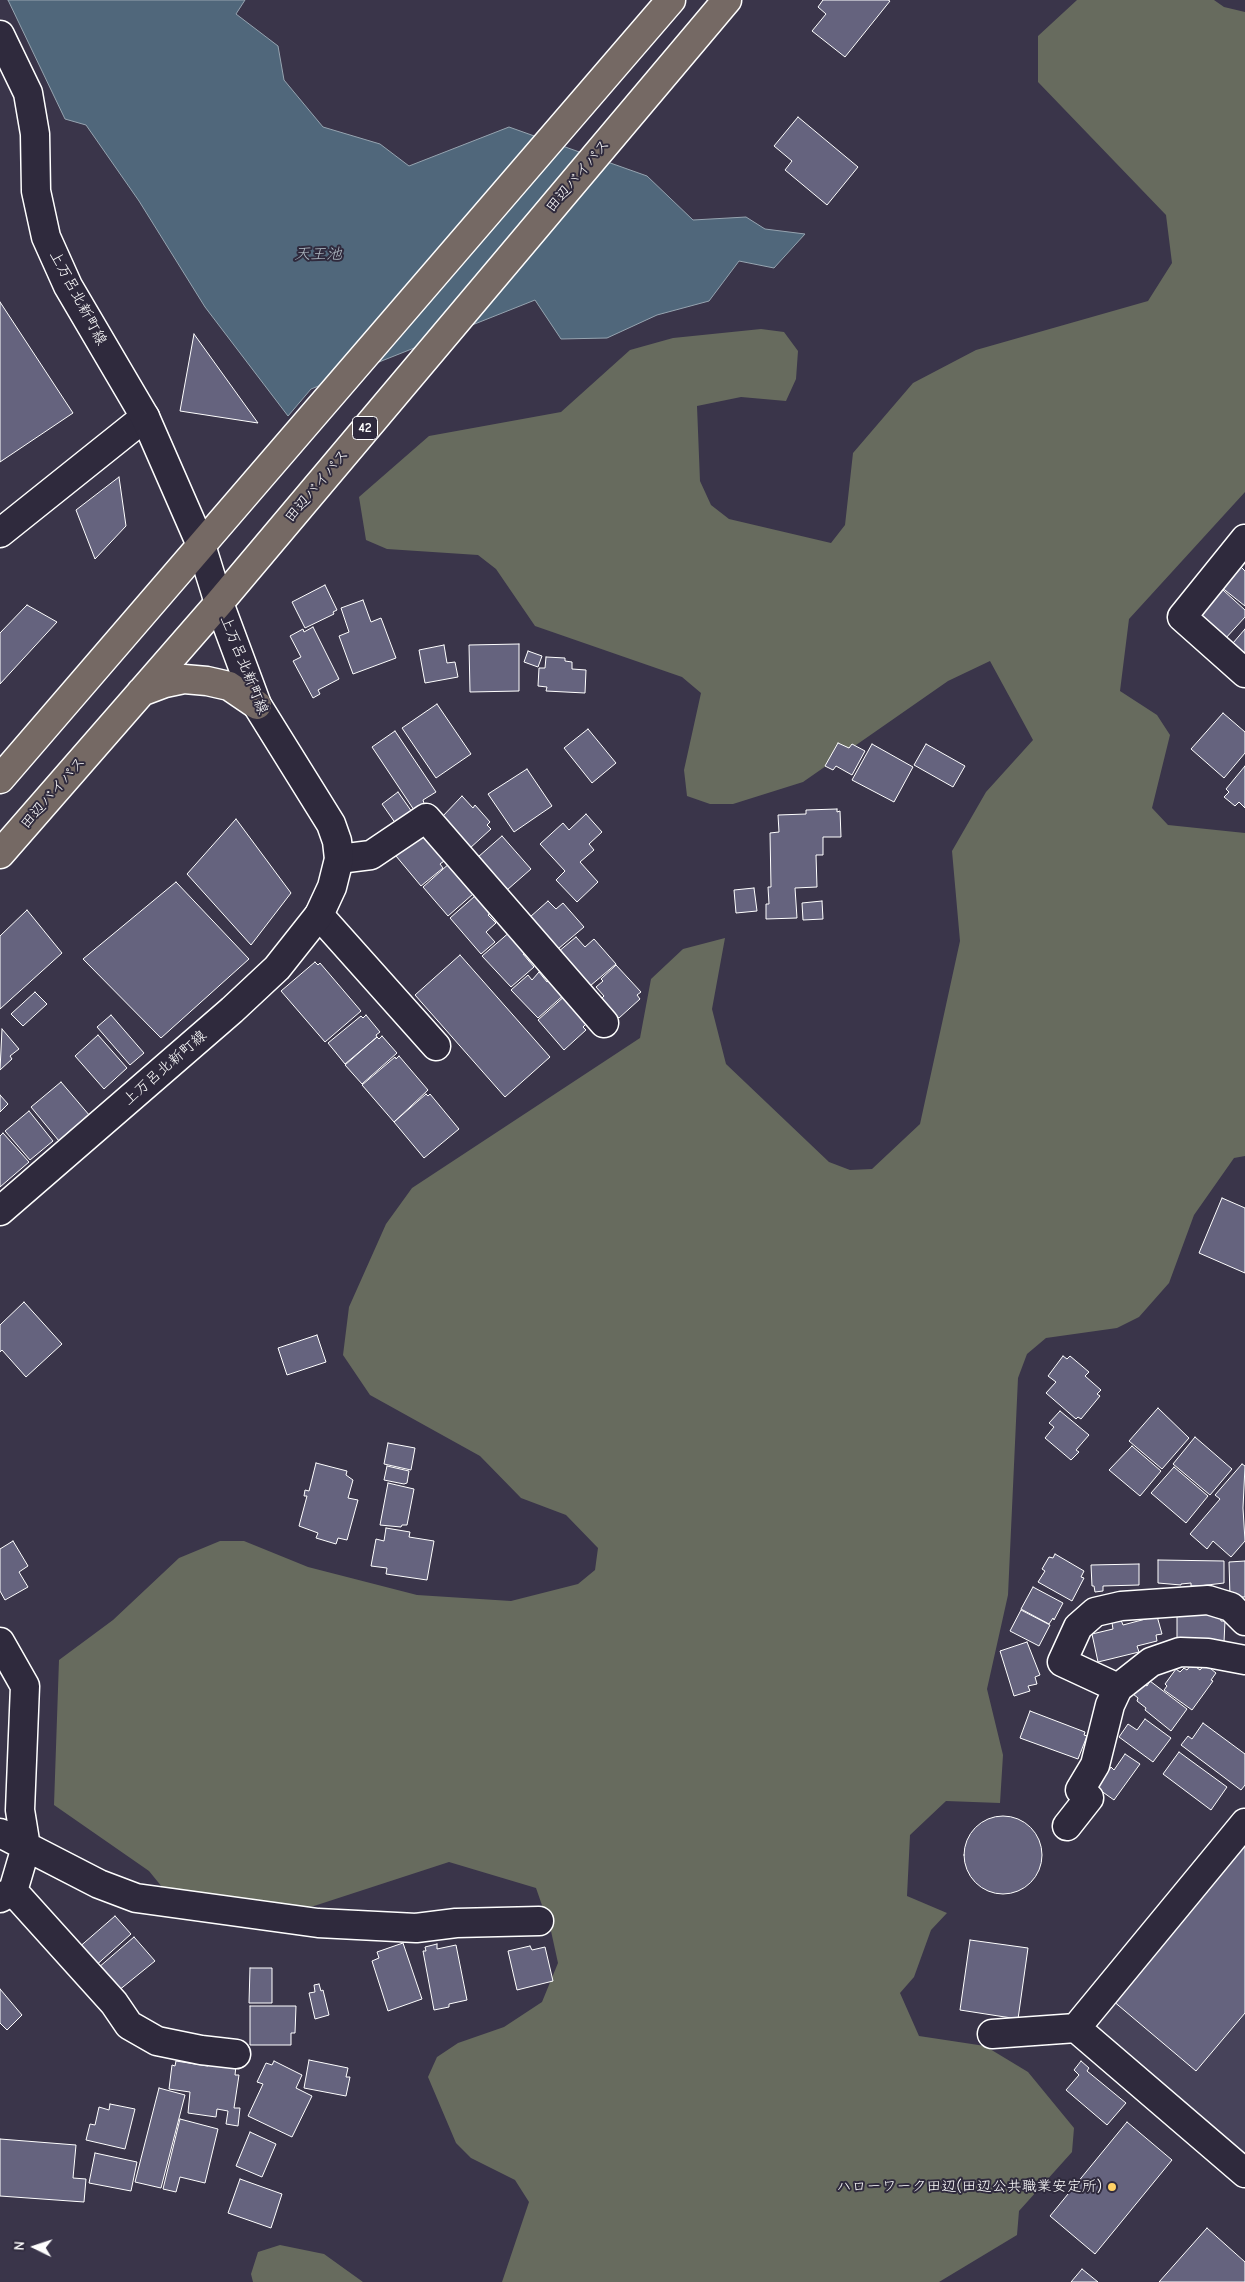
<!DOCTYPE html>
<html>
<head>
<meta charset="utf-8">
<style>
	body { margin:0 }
	#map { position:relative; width:1245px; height:2282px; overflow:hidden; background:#3a354a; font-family:"Comic Neue",sans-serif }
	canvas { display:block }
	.north { position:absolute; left:10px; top:2222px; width:50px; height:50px; -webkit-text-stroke:4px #2f2a3d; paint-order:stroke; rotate:274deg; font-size:14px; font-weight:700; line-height:20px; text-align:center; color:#fff }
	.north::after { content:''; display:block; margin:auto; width:18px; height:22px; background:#fff; clip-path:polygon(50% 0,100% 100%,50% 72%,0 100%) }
</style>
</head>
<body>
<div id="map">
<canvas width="1245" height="2282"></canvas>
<div class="north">N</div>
</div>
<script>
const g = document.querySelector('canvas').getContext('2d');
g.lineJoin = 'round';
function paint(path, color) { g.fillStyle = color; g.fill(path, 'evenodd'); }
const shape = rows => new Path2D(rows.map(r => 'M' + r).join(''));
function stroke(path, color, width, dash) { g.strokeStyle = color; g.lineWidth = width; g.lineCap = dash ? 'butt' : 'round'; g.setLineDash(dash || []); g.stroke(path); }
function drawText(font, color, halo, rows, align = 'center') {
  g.font = font + ' "Comic Neue","Klee One",sans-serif'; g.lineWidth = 4; g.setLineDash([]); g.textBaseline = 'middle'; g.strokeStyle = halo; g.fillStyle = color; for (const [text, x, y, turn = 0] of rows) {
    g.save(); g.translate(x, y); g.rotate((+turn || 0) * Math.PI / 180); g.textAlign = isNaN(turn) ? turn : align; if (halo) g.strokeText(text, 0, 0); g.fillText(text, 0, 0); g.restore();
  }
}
paint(shape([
	[1245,1834,1245,2163,1081,2028]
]), '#47435a');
paint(shape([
	[1077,0,1214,0,1224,7,1245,12,1245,492,1129,619,1120,691,1157,715,1170,735,1152,808,1168,825,1245,833,1245,1156,1234,1158,1194,1215,1169,1283,1139,1317,1117,1328,1046,1338,1027,1354,1018,1378,1008,1595,987,1689,1003,1755,1000,1803,946,1801,910,1835,907,1896,947,1913,931,1930,914,1977,900,1993,919,2036,985,2046,1028,2072,1074,2128,1072,2152,1019,2211,1017,2235,939,2282,502,2282,529,2202,515,2180,471,2158,456,2143,428,2077,437,2057,458,2043,504,2027,542,2002,558,1963,551,1931,536,1888,449,1862,314,1906,223,1922,180,1909,149,1871,54,1805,59,1660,113,1620,179,1558,220,1541,244,1541,308,1567,417,1595,511,1601,578,1584,595,1570,598,1548,566,1515,521,1498,480,1456,370,1395,343,1355,349,1307,386,1224,412,1188,640,1038,651,979,683,949,725,938,712,1009,726,1064,829,1162,850,1170,872,1169,920,1124,960,941,952,851,986,792,1033,740,990,661,948,681,803,782,733,804,710,804,687,796,684,770,701,693,682,677,535,626,496,569,478,555,387,549,366,540,359,497,429,436,561,412,630,350,673,338,761,329,784,332,798,351,796,379,786,401,741,397,697,406,700,481,711,505,729,519,831,543,845,525,853,453,913,383,976,350,1148,301,1172,263,1166,215,1038,82,1038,36],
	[280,2245,324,2254,363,2282,253,2282,251,2274,258,2252]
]), '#676b5e');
const water = shape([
	[8,0,245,0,236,14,278,46,284,80,323,127,380,144,409,166,509,127,647,176,693,220,746,217,765,229,805,234,774,268,739,261,709,301,657,315,607,338,561,339,535,300,311,389,288,416,205,307,139,201,86,125,65,119,8,0]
]);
paint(water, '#50677b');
stroke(water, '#96a4b0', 1);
const building = shape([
	[823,0,888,0,890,1,845,57,812,31,826,14,818,7,823,0],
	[798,117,858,167,827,205,785,170,792,161,774,146,798,117],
	[0,302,73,413,0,462,0,302],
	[194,334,258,423,180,411,194,334],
	[119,477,126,526,95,559,76,510,119,477],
	[1239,565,1245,571,1245,606,1221,587,1239,565],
	[325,585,337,610,333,612,334,614,305,628,292,602,325,585],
	[1223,590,1245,610,1245,617,1225,639,1199,617,1223,590],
	[363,600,371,622,381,618,396,658,353,674,339,636,349,632,341,608,363,600],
	[27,605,57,622,0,684,0,633,27,605],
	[313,627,339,679,318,690,320,694,313,698,293,661,301,657,290,636,303,629,304,632,313,627],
	[1245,629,1245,665,1231,649,1235,645,1233,643,1245,629],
	[519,644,519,691,470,692,469,645,519,644],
	[444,645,447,663,455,662,458,677,425,683,419,650,444,645],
	[528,651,542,656,538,667,524,662,528,651],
	[546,657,565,658,565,661,572,662,572,669,586,670,585,693,546,691,547,687,538,686,539,668,545,668,546,657],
	[437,704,471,754,436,778,402,728,437,704],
	[1223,713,1245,732,1245,753,1224,778,1191,749,1223,713],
	[588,729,616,763,592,783,564,748,588,729],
	[395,731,436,792,423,800,424,803,414,810,372,747,395,731],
	[838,743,849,748,852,744,865,751,852,775,836,766,833,770,825,766,838,743],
	[872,744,913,767,894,802,852,780,872,744],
	[926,744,965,766,953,787,914,765,926,744],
	[1245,766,1245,808,1239,802,1235,806,1224,797,1229,792,1226,789,1245,766],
	[527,769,552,806,514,832,488,794,527,769],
	[398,792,412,812,396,824,382,804,398,792],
	[462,796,473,808,475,805,490,822,487,825,491,829,469,849,441,818,462,796],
	[837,809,837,812,840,811,841,837,823,837,823,855,816,855,817,887,795,888,797,918,766,919,766,904,769,904,768,887,771,887,770,833,779,832,778,815,806,814,806,810,837,809],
	[586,814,602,832,589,844,594,850,580,862,598,882,577,902,556,880,565,871,540,844,563,823,569,830,586,814],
	[236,819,291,893,251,945,187,874,236,819],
	[421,832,444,861,440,864,443,868,421,886,396,856,421,832],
	[502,836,531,869,507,890,478,857,502,836],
	[451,862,466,879,462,882,473,894,448,916,423,887,451,862],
	[176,882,249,959,161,1038,83,959,176,882],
	[754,888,757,911,736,913,734,890,754,888],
	[475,896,491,913,488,915,496,923,486,932,495,942,481,954,450,918,475,896],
	[548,901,556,909,563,903,584,927,558,949,530,917,548,901],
	[822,901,823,919,803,920,802,903,822,901],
	[27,910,62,953,0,1009,0,936,27,910],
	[511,931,527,951,523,954,534,967,511,987,482,956,511,931],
	[576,937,585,947,594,939,616,964,590,986,558,952,576,937],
	[460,955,550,1057,505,1097,415,995,460,955],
	[315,962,318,965,320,963,361,1011,325,1042,281,991,315,962],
	[616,965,641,992,637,995,640,999,619,1018,601,999,604,996,596,987,603,981,601,979,616,965],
	[539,972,547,982,553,977,566,993,538,1018,511,990,528,975,532,980,539,972],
	[35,992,47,1004,23,1026,11,1014,35,992],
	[567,994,573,1000,568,1004,586,1024,583,1027,586,1030,564,1050,538,1020,567,994],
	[111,1015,144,1053,130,1065,97,1027,111,1015],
	[366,1015,380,1032,376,1035,377,1037,345,1064,328,1043,361,1016,363,1018,366,1015],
	[2,1029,19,1049,10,1056,12,1059,0,1070,2,1029],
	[98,1035,127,1068,104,1089,75,1056,98,1035],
	[382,1036,397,1053,362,1084,345,1065,377,1037,379,1039,382,1036],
	[399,1056,428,1090,394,1122,362,1085,395,1057,396,1059,399,1056],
	[61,1082,90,1116,59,1141,31,1107,61,1082],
	[426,1094,428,1096,430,1094,459,1129,424,1158,394,1122,426,1094],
	[0,1095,8,1104,0,1112,0,1095],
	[29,1111,53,1141,30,1160,5,1131,29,1111],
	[3,1133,29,1162,0,1187,0,1136,3,1133],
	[1222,1198,1245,1208,1245,1273,1199,1253,1222,1198],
	[24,1302,62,1344,26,1377,2,1350,0,1352,0,1325,24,1302],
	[317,1335,326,1362,287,1375,278,1348,317,1335],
	[1063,1356,1067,1359,1070,1356,1089,1372,1085,1376,1101,1390,1097,1394,1100,1396,1081,1419,1078,1417,1076,1419,1046,1393,1056,1382,1048,1376,1063,1356],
	[1158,1408,1189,1438,1162,1469,1129,1441,1158,1408],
	[1060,1411,1089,1435,1076,1450,1079,1452,1071,1460,1045,1438,1054,1427,1049,1423,1060,1411],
	[1195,1437,1232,1469,1210,1495,1173,1464,1195,1437],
	[388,1443,415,1448,411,1470,384,1464,388,1443],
	[1132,1446,1161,1471,1140,1496,1109,1470,1132,1446],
	[316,1463,347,1471,346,1475,353,1480,348,1498,358,1500,347,1540,338,1538,336,1544,316,1538,318,1533,299,1526,307,1496,304,1496,305,1490,309,1491,316,1463],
	[1242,1464,1245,1466,1243,1508,1245,1541,1231,1557,1213,1541,1207,1549,1190,1534,1220,1499,1215,1495,1242,1464],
	[387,1466,409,1471,407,1483,404,1484,384,1480,387,1466],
	[1174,1467,1208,1496,1186,1523,1151,1493,1174,1467],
	[388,1483,414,1489,407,1525,402,1525,401,1527,380,1525,388,1483],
	[386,1528,410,1532,409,1537,434,1541,427,1580,386,1574,387,1568,371,1566,376,1539,384,1541,386,1528],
	[13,1541,28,1566,19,1572,28,1587,5,1600,0,1591,0,1549,13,1541],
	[1055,1554,1084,1571,1081,1577,1084,1578,1072,1601,1038,1582,1045,1571,1042,1569,1049,1557,1053,1558,1055,1554],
	[1158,1560,1224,1561,1224,1583,1199,1586,1191,1586,1191,1583,1181,1584,1181,1585,1158,1583,1158,1560],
	[1245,1561,1245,1597,1230,1597,1229,1562,1245,1561],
	[1139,1564,1139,1585,1103,1586,1103,1591,1095,1592,1094,1586,1092,1586,1091,1565,1139,1564],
	[1033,1587,1063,1603,1054,1620,1053,1618,1049,1624,1021,1609,1033,1587],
	[1021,1610,1050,1625,1039,1646,1010,1631,1021,1610],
	[1177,1613,1217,1614,1217,1617,1220,1617,1221,1621,1225,1621,1224,1642,1177,1641,1177,1613],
	[1157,1616,1162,1634,1156,1635,1157,1641,1137,1646,1139,1652,1098,1662,1092,1634,1113,1629,1112,1623,1121,1620,1123,1625,1157,1616],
	[1027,1642,1040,1675,1035,1677,1037,1684,1028,1686,1030,1691,1014,1696,1000,1651,1027,1642],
	[1192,1664,1200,1670,1205,1664,1216,1673,1211,1680,1213,1681,1192,1710,1164,1690,1167,1686,1165,1684,1176,1669,1180,1672,1184,1668,1187,1670,1192,1664],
	[1150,1681,1187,1709,1171,1731,1145,1710,1146,1708,1137,1701,1138,1698,1133,1694,1141,1682,1147,1686,1150,1681],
	[1030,1711,1085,1732,1084,1735,1087,1736,1078,1759,1020,1738,1030,1711],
	[1145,1719,1171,1738,1153,1762,1119,1737,1128,1724,1137,1730,1145,1719],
	[1203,1723,1245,1754,1245,1785,1241,1790,1181,1745,1188,1736,1192,1739,1203,1723],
	[1179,1752,1227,1787,1211,1810,1163,1774,1179,1752],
	[1125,1754,1140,1764,1114,1800,1097,1788,1111,1767,1114,1770,1125,1754],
	'964 1855a39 39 0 1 1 78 0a39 39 0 1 1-78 0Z',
	[1245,1842,1245,2013,1196,2071,1112,2000,1245,1842],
	[115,1916,131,1934,93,1968,77,1949,115,1916],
	[134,1937,155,1961,118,1991,98,1968,134,1937],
	[970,1940,1028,1948,1018,2019,960,2010,970,1940],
	[403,1943,422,1999,388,2011,372,1961,379,1958,377,1952,403,1943],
	[437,1944,437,1949,456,1945,467,2000,449,2004,449,2007,434,2010,423,1951,426,1951,425,1947,437,1944],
	[530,1946,532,1950,545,1947,553,1981,517,1990,508,1951,530,1946],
	[250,1968,272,1968,272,2003,249,2003,250,1968],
	[319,1984,321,1991,323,1990,329,2015,315,2019,309,1993,315,1992,314,1985,319,1984],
	[0,1989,22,2015,7,2030,0,2023,0,1989],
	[250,2006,296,2006,295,2033,291,2033,291,2045,250,2045,250,2006],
	[309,2060,348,2068,346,2077,350,2077,346,2096,304,2088,309,2060],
	[176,2061,208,2066,209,2063,236,2066,235,2075,239,2075,234,2108,240,2108,238,2126,226,2124,228,2111,217,2109,216,2117,188,2113,190,2092,169,2089,172,2065,175,2066,176,2061],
	[274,2061,302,2075,296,2088,312,2096,292,2137,248,2116,263,2084,257,2082,266,2063,272,2065,274,2061],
	[1081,2061,1089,2068,1087,2071,1126,2103,1107,2125,1066,2090,1079,2075,1074,2070,1081,2061],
	[159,2088,185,2095,161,2188,135,2182,159,2088],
	[110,2104,135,2109,125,2149,86,2140,90,2124,95,2125,99,2107,109,2110,110,2104],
	[180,2119,218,2129,205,2183,180,2177,176,2192,163,2189,180,2119],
	[1127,2122,1172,2160,1095,2254,1050,2216,1127,2122],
	[250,2132,276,2144,262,2177,236,2166,250,2132],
	[0,2139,76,2145,73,2178,86,2179,84,2202,0,2196,0,2139],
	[95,2153,137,2162,131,2191,89,2183,95,2153],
	[240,2179,282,2194,271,2228,228,2213,240,2179],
	[1207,2228,1245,2262,1245,2282,1159,2282,1207,2228],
	[1082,2269,1098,2282,1071,2282,1082,2269]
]);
paint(building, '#65637e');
stroke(building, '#fff', 1);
const street = shape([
	[0,533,145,417],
	[1245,539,1182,617,1245,673],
	[339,859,371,855,426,818,604,1023],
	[319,915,436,1046],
	[0,1642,25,1686,20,1810,26,1847,13,1891,0,1898],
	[1118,1688,1062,1662,1078,1627,1095,1612,1121,1606,1208,1600,1231,1607,1245,1621],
	[1067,1826,1089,1798,1080,1790,1095,1765,1110,1705,1118,1688,1151,1662,1180,1652,1208,1653,1245,1660],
	[0,1833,99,1884,136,1898,318,1923,416,1928,456,1923,539,1921],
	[13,1891,114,2003,129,2025,157,2041,201,2050,236,2054],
	[1076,2028,1245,2173],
	[992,2034,1076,2028,1245,1823]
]);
const secondary = shape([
	[0,35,28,93,35,134,36,191,46,237,68,286,145,417,201,545,219,603,257,705,331,824,337,841,339,859,332,887,319,915,277,968,232,1010,0,1211]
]);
const highway = shape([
	[141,692,165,683,184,679,207,681,229,686,257,705],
	[0,779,671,0],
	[0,854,219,603,727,0]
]);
stroke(street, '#fff', 31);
stroke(secondary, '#fff', 31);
stroke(highway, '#fff', 31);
stroke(street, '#2f2a3d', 28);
stroke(secondary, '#2f2a3d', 28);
stroke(highway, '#756964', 28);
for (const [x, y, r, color] of [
	[1112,2187,5,"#ffd166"]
]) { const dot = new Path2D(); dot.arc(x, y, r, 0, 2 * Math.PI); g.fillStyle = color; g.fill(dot); stroke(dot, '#2f2a3d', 2); }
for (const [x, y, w] of [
	[365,428,25]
]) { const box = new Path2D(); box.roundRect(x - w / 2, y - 11.5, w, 23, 4); g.fillStyle = '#2f2a3d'; g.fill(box); stroke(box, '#fff', 1); }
drawText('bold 14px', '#fff', null, [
	["42",365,428]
]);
drawText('15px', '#fff', '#2f2a3d', [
	["田辺バイパス",578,176,-50],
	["上万呂北新町線",78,298,62],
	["田辺バイパス",317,486,-50],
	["上万呂北新町線",244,665,68],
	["田辺バイパス",53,793,-49],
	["上万呂北新町線",165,1068,-41]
]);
drawText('15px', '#fff', '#2f2a3d', [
	["ハローワーク田辺(田辺公共職業安定所)",1102,2187]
], 'right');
drawText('italic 16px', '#b0bbc4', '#2f2a3d', [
	["天王池",318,254]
]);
</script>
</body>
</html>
